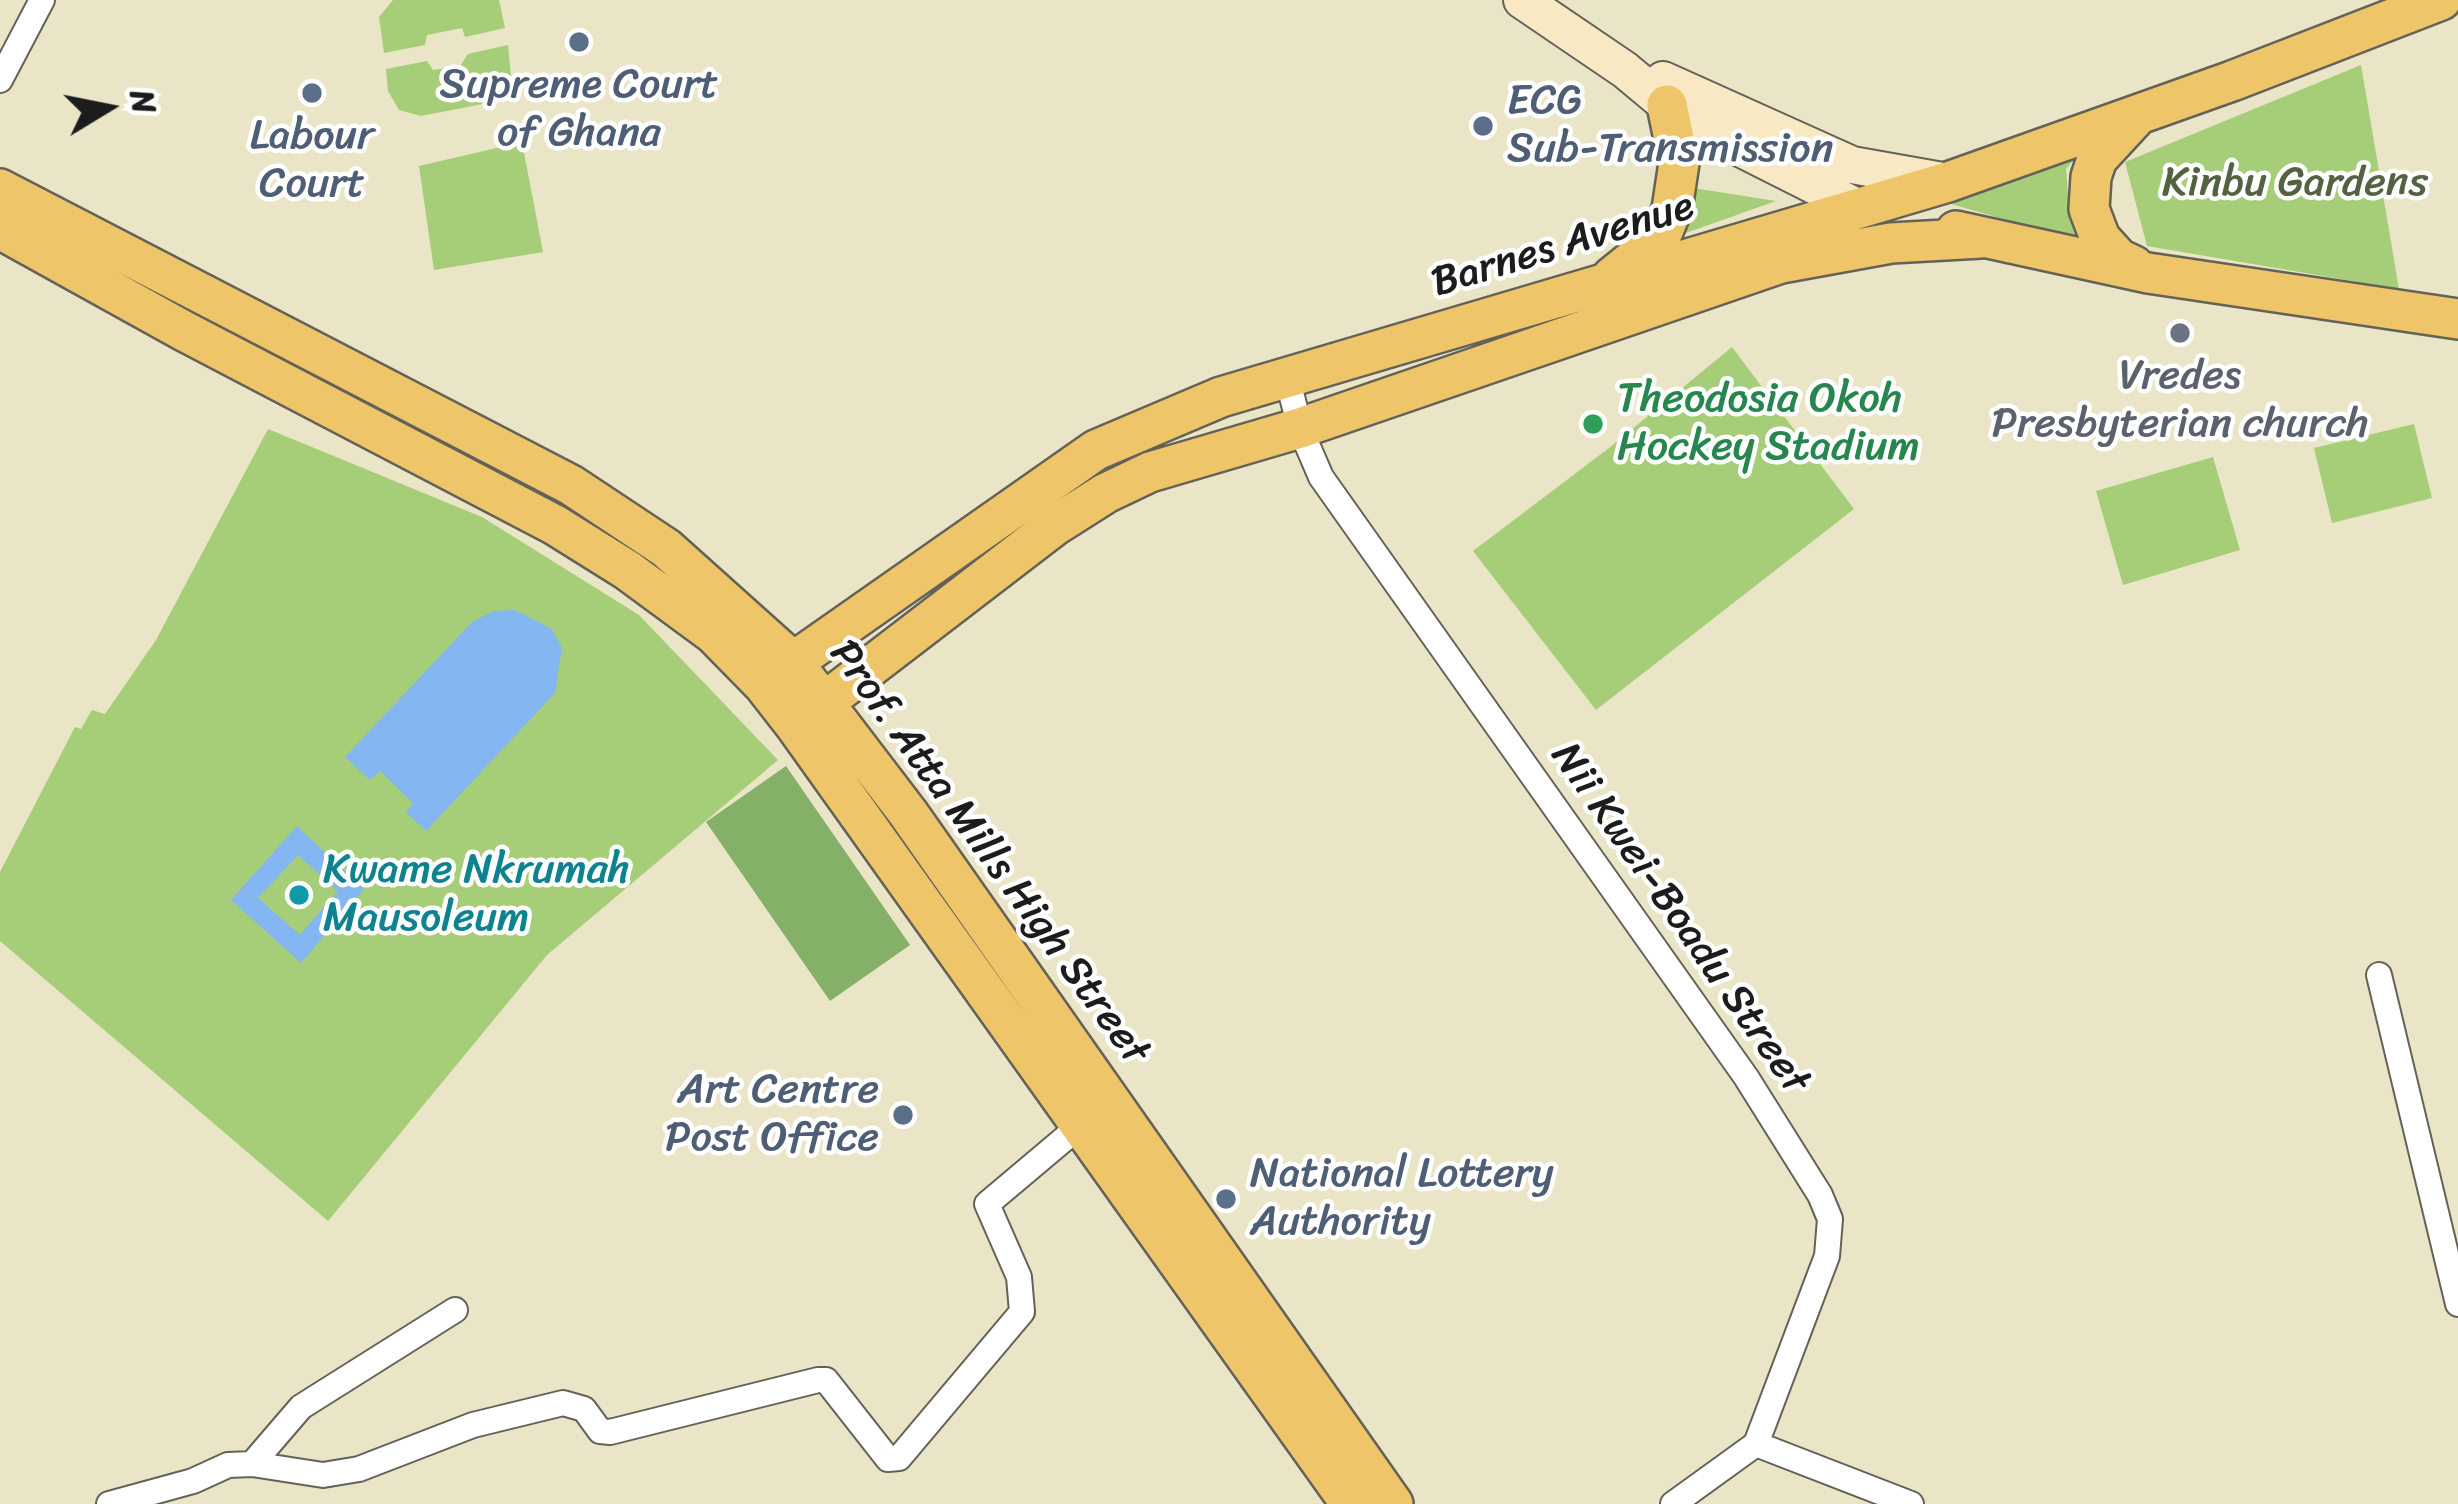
<!DOCTYPE html>
<html>
<head>
<meta charset="utf-8">
<style>
	body { margin:0 }
	#map { position:relative; width:2458px; height:1504px; overflow:hidden; background:#ebe5c7; font-family:Sriracha,sans-serif }
	canvas { display:block }
	.north { position:absolute; left:48px; top:48px; width:120px; height:120px; -webkit-text-stroke:9px #fff; paint-order:stroke; rotate:80deg; font-size:33px; font-weight:700; line-height:48px; text-align:center; color:#1c1c1c }
	.north::after { content:''; display:block; margin:auto; width:42px; height:54px; background:#1c1c1c; clip-path:polygon(50% 0,100% 100%,50% 72%,0 100%) }
</style>
</head>
<body>
<div id="map">
<canvas width="2458" height="1504"></canvas>
<div class="north">N</div>
</div>
<script>
const g = document.querySelector('canvas').getContext('2d');
g.lineJoin = 'round';
function paint(path, color) { g.fillStyle = color; g.fill(path, 'evenodd'); }
const shape = rows => new Path2D(rows.map(r => 'M' + r).join(''));
function stroke(path, color, width, dash) { g.strokeStyle = color; g.lineWidth = width; g.lineCap = dash ? 'butt' : 'round'; g.setLineDash(dash || []); g.stroke(path); }
function drawText(font, color, halo, rows, align = 'center') {
  g.font = font + ' Sriracha,sans-serif'; g.lineWidth = 9; g.setLineDash([]); g.textBaseline = 'middle'; g.strokeStyle = halo; g.fillStyle = color; for (const [text, x, y, turn = 0] of rows) {
    g.save(); g.translate(x, y); g.rotate((+turn || 0) * Math.PI / 180); g.textAlign = isNaN(turn) ? turn : align; if (halo) g.strokeText(text, 0, 0); g.fillText(text, 0, 0); g.restore();
  }
}
paint(shape([
	[393,0,499,0,505,28,465,37,462,28,427,35,425,45,384,53,379,17],
	[508,45,512,87,498,101,421,116,399,110,388,91,386,69,427,61,433,70,460,66,468,54],
	[2361,65,2399,289,2147,246,2125,162],
	[2090,141,2066,169,2070,219,2078,241,1924,196],
	[522,142,543,252,434,270,419,166],
	[1693,188,1776,201,1672,238],
	[1732,347,1854,509,1596,710,1473,551,1609,448],
	[2414,424,2432,498,2332,523,2314,448],
	[268,429,482,517,639,615,778,760,547,955,328,1221,0,941,0,872,75,727,81,729,92,710,105,714,156,640],
	[2213,457,2240,550,2123,585,2096,491]
]), '#a6cd78');
paint(shape([
	[786,766,910,945,830,1001,706,822]
]), '#84b068');
paint(shape([
	[515,610,552,629,562,648,555,693,426,831,406,812,413,803,380,771,370,780,345,757,472,622,493,611],
	[297,826,364,889,301,963,231,900],
	[298,855,338,891,300,935,258,898]
]), '#84b6f1');
const minor = shape([
	[0,80,42,0],
	[1287,377,1300,428,1321,477,1746,1077,1820,1195,1830,1219,1827,1256,1756,1444,1673,1504],
	[2379,975,2458,1304],
	[1756,1444,1911,1504],
	[252,1464,301,1407,455,1310],
	[109,1504,193,1481,228,1465,252,1464,323,1475,359,1469,473,1425,563,1403,584,1409,600,1431,610,1432,818,1380,826,1380,888,1459,899,1458,1022,1312,1019,1277,987,1204,1082,1124]
]);
const secondary = shape([
	[1522,0,1625,70,1667,105,1722,139,1857,207],
	[1663,80,1852,165,1948,182]
]);
const primary = shape([
	[2134,119,2097,159,2091,177,2089,209,2100,238,2119,259,2134,266],
	[0,189,571,485,666,548,792,661,908,813,1393,1504],
	[0,229,184,331,555,525,627,570,714,634,763,684,795,725,1351,1504],
	[1956,231,2148,273,2458,319],
	[1612,277,1648,248,1663,231,1672,209,1679,163,1667,105],
	[772,677,1096,450,1221,397,1948,182,2232,81,2441,0],
	[805,717,1054,526,1106,493,1150,472,1300,428,1781,263,1891,243,1981,238]
]);
stroke(minor, '#646258', 28);
stroke(secondary, '#646258', 40);
stroke(primary, '#646258', 44);
stroke(minor, '#fff', 24);
stroke(secondary, '#f8e8c3', 36);
stroke(primary, '#eec569', 39);
for (const [x, y, r, color] of [
	[579,42,12,"#5c6f8a"],
	[312,93,12,"#5c6f8a"],
	[1483,126,12,"#5c6f8a"],
	[2180,333,12,"#6b7280"],
	[1593,424,12,"#2e9e5b"],
	[299,895,12,"#0f9aa8"],
	[903,1115,12,"#5c6f8a"],
	[1226,1199,12,"#5c6f8a"]
]) { const dot = new Path2D(); dot.arc(x, y, r, 0, 2 * Math.PI); g.fillStyle = color; g.fill(dot); stroke(dot, '#fff', 4.5); }
drawText('42px', '#4e5e75', '#fff', [
	["Supreme Court",579,86],
	["of Ghana",579,134],
	["ECG",1507,102,"left"],
	["Sub-Transmission",1507,150,"left"],
	["Labour",312,137],
	["Court",312,185],
	["Art Centre",879,1091,"right"],
	["Post Office",879,1139,"right"],
	["National Lottery",1250,1175,"left"],
	["Authority",1250,1223,"left"]
]);
drawText('42px', '#536341', '#fff', [
	["Kinbu Gardens",2295,184]
]);
drawText('42px', '#1c1c1c', '#fff', [
	["Barnes Avenue",1563,246,-17],
	["Prof. Atta Mills High Street",988,853,54],
	["Nii Kwei-Boadu Street",1679,919,55]
]);
drawText('42px', '#5b616d', '#fff', [
	["Vredes",2180,377],
	["Presbyterian church",2180,425]
]);
drawText('42px', '#27864d', '#fff', [
	["Theodosia Okoh",1617,400],
	["Hockey Stadium",1617,448]
], 'left');
drawText('42px', '#0d838f', '#fff', [
	["Kwame Nkrumah",323,871],
	["Mausoleum",323,919]
], 'left');
</script>
</body>
</html>
